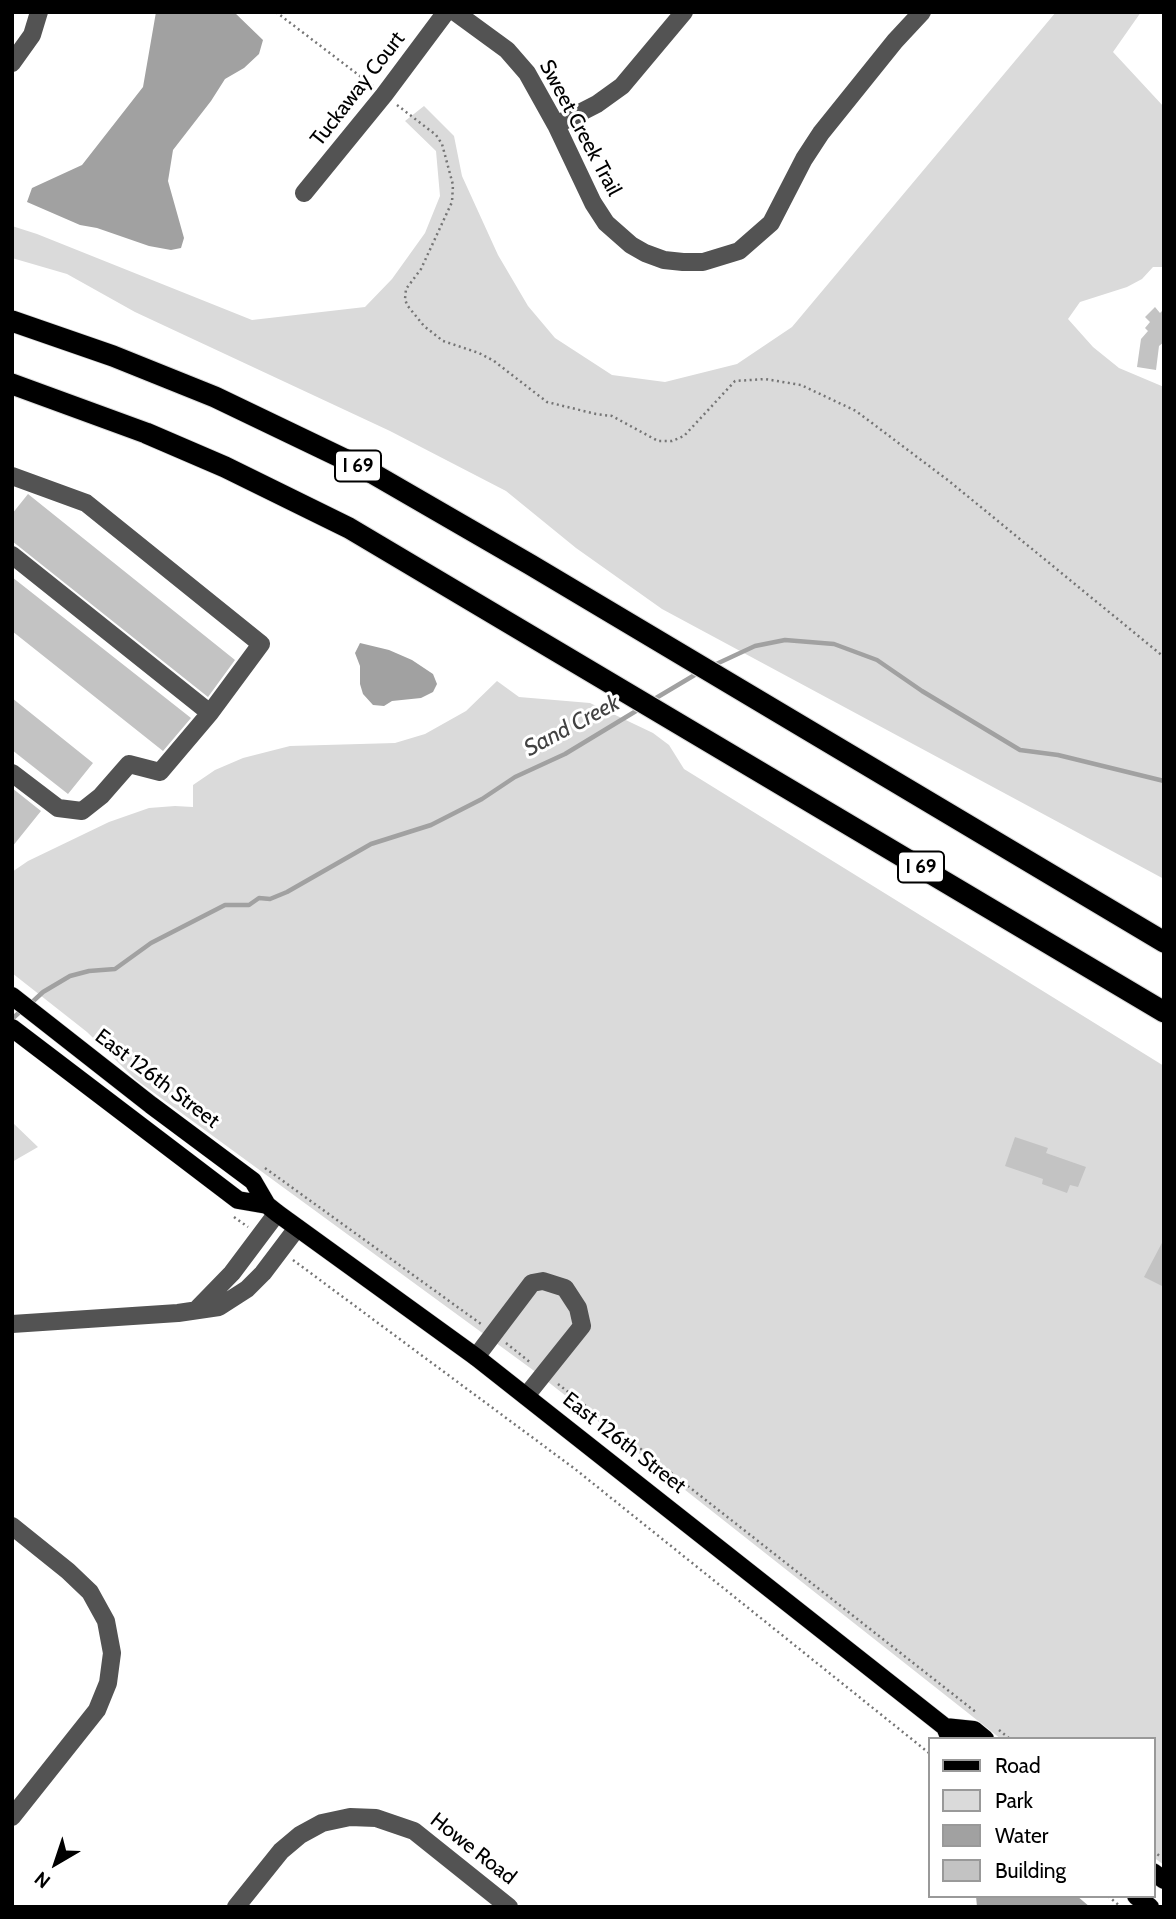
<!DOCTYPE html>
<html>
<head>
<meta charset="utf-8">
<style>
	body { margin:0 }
	#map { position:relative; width:1176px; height:1919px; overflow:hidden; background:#fff; font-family:Cabin,sans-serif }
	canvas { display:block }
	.frame { position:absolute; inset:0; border:14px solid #000; pointer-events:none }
	.legend { position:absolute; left:928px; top:1737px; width:228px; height:161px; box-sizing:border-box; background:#fff; border:2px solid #999; margin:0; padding:9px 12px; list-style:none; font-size:21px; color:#000 }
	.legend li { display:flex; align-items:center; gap:14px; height:35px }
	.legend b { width:35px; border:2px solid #999 }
	.north { position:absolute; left:21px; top:1828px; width:70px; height:70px; -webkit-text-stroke:5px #fff; paint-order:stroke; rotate:219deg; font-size:19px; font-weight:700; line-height:28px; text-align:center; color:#000 }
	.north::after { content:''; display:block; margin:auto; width:24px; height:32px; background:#000; clip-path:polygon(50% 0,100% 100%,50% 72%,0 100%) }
</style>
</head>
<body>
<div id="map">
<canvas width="1176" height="1919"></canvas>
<div class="frame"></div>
<ul class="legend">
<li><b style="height:9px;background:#000"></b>Road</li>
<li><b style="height:19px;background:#dadada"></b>Park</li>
<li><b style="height:19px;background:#a1a1a1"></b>Water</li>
<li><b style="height:19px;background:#c3c3c3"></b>Building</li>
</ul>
<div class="north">N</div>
</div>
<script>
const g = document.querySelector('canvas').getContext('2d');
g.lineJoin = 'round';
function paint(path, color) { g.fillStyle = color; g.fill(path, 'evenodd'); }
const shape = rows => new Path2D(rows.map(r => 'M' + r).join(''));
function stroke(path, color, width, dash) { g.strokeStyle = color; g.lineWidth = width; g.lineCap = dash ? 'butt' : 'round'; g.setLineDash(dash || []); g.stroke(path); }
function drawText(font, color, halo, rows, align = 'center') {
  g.font = font + ' Cabin,sans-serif'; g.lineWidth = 6; g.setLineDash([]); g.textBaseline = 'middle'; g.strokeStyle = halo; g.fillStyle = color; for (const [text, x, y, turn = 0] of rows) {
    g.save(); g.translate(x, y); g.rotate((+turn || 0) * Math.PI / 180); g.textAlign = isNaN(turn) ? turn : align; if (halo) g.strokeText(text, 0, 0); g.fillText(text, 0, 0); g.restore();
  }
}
paint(shape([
	[1056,12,1141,12,1113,52,1164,107,1164,267,1153,267,1142,279,1127,287,1080,302,1068,319,1093,347,1119,368,1164,387,1164,879,662,609,576,548,506,491,390,431,135,312,67,274,12,258,12,226,37,234,252,320,365,307,392,279,425,233,440,196,436,151,405,121,424,106,454,136,462,176,498,255,528,306,555,338,612,375,665,382,737,364,792,327],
	[497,681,519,697,590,703,653,733,669,745,684,769,1164,1066,1164,1865,1153,1857,1153,1739,1001,1739,533,1370,135,1079,87,1032,12,973,12,872,28,861,109,822,149,808,175,806,193,807,193,785,215,770,243,758,290,746,395,743,425,734,466,711],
	[12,1122,38,1147,12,1162]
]), '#dadada');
paint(shape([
	[156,12,234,12,263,40,259,54,244,68,225,79,211,101,173,150,168,181,184,238,181,248,171,250,149,246,97,228,80,225,27,202,32,188,82,165,143,87],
	[360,643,389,650,412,660,433,674,437,684,433,692,421,698,392,701,384,706,373,705,363,694,360,684,360,666,355,653],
	[976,1896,1077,1896,1090,1907,977,1907]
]), '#a1a1a1');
stroke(shape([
	[712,666,755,646,785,640,834,644,877,660,922,691,1020,750,1058,755,1164,781],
	[651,701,698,673],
	[29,1005,43,992,70,976,89,971,115,969,151,943,225,905,249,905,259,898,270,899,287,892,371,844,431,825,482,799,515,777,565,754,641,708],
	[12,1019,22,1010]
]), '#a1a1a1', 4.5);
paint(shape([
	[1155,307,1160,313,1164,309,1164,342,1159,346,1156,370,1137,367,1141,339,1148,331,1145,328,1150,322,1145,317],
	[28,494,235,660,208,697,12,541,12,514],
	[12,577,191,718,163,751,12,631],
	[12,698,93,763,68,794,12,750],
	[12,788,41,811,12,847],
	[1015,1137,1048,1148,1046,1153,1086,1167,1078,1187,1070,1185,1067,1193,1042,1184,1043,1179,1005,1166],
	[1164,1239,1164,1287,1144,1277]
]), '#c3c3c3');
const major = shape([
	[12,996,151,1105,253,1181,267,1205,277,1213,476,1357,945,1727,950,1739],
	[12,1028,238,1200,267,1205],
	[945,1727,974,1730,985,1739],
	[1153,1872,1164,1880],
	[1136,1896,1150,1907]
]);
const highway = shape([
	[12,321,113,356,215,397,365,469,531,565,1164,942],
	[12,384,146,433,225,467,349,528,1164,1012]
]);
stroke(major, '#dbdbdb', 19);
stroke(highway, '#dbdbdb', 23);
stroke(shape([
	[276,12,373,86],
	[397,105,436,135,442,144,453,185,452,202,421,269,406,289,405,299,407,305,424,326,443,341,479,353,494,361,547,402,596,414,612,416,658,441,672,441,684,436,735,381,765,379,801,385,856,411,949,481,1164,657],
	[265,1168,481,1324],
	[234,1217,248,1227],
	[293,1260,575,1469,929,1753],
	[506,1343,531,1363],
	[558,1384,977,1713],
	[999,1730,1010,1739],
	[1153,1851,1161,1857],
	[1108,1896,1121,1907]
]), '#757575', 2.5, [2, 3.5]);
stroke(shape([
	[455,12,507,50,527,73,556,125,593,203,606,223,631,245,645,253,664,260,683,262,703,262,739,251,771,223,804,159,821,133,895,41,922,12],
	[12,63,32,35,39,12],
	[556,125,597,104,622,86,684,12],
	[304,193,384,95,446,12],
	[12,476,86,503,261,644,210,713,160,772,129,764,101,796,82,811,58,808,12,773],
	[12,555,210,713],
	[197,1309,232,1273,277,1213],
	[12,1324,178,1313,219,1307,247,1289,263,1273,297,1228],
	[476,1357,532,1283,543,1281,565,1288,578,1308,582,1326,526,1396],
	[12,1817,97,1710,108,1683,112,1653,106,1621,90,1592,68,1571,12,1526],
	[236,1907,281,1851,300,1835,322,1823,350,1817,376,1818,414,1831,509,1907]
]), '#535353', 18);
stroke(major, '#000', 18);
stroke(highway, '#000', 21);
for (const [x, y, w] of [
	[358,466,46],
	[921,867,46]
]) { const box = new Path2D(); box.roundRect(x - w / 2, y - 15.5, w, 31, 5); g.fillStyle = '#fff'; g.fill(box); stroke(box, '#000', 2); }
drawText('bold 19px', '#000', null, [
	["I 69",358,466],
	["I 69",921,867]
]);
drawText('21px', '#000', '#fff', [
	["Tuckaway Court",358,89,-52],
	["Sweet Creek Trail",580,128,62],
	["East 126th Street",157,1079,37],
	["East 126th Street",624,1443,38],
	["Howe Road",473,1849,38]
]);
drawText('italic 23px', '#424242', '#fff', [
	["Sand Creek",572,726,-28]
]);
</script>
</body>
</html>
